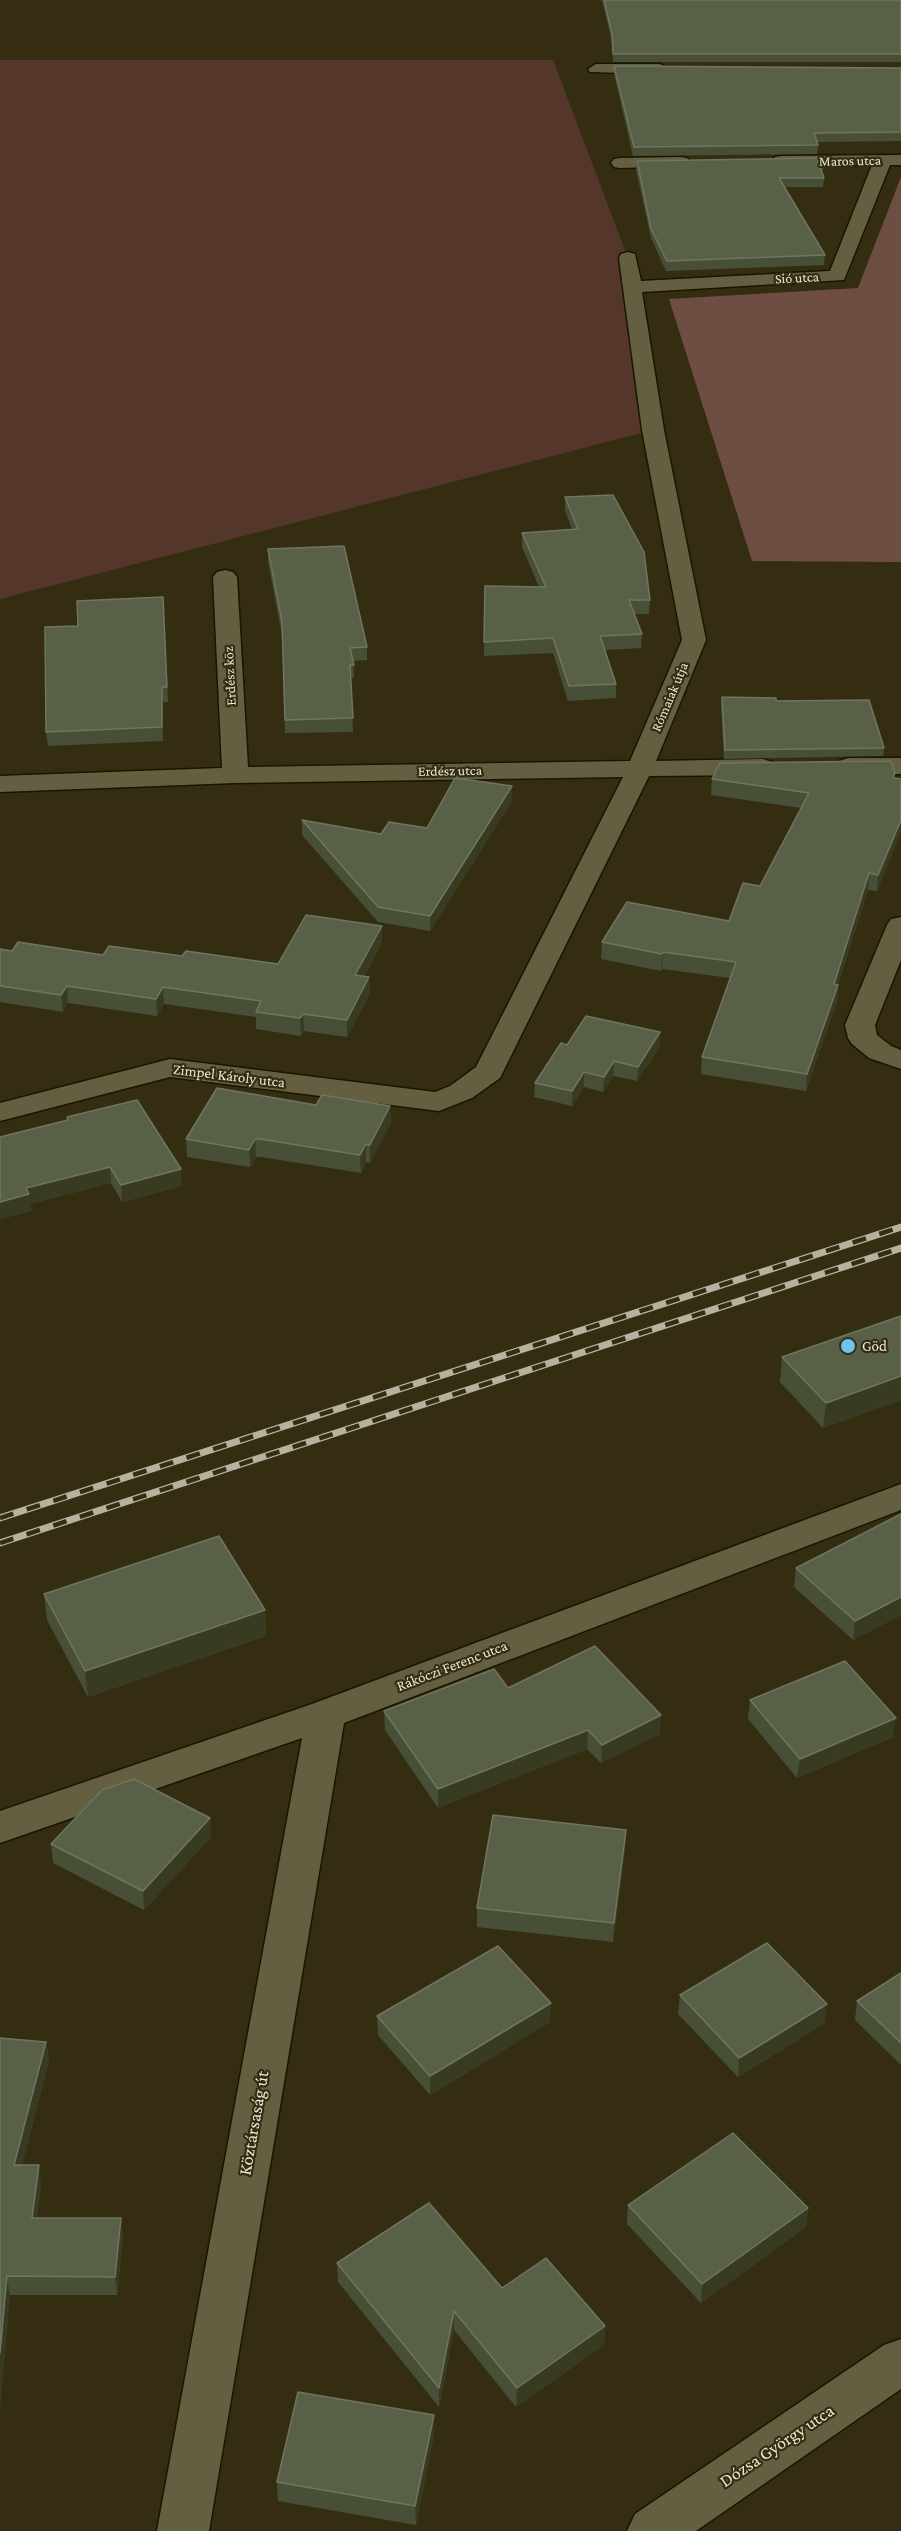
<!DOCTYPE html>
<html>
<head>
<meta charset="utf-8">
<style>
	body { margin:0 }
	canvas { display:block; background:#342d12 }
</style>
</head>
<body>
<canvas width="901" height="2531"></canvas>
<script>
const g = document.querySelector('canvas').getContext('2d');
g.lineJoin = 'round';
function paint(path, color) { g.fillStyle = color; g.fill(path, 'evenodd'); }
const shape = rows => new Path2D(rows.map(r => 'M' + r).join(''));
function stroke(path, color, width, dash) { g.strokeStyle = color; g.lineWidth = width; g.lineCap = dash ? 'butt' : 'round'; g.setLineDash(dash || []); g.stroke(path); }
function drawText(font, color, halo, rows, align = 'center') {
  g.font = font + ' "Crimson Pro",serif'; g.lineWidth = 4.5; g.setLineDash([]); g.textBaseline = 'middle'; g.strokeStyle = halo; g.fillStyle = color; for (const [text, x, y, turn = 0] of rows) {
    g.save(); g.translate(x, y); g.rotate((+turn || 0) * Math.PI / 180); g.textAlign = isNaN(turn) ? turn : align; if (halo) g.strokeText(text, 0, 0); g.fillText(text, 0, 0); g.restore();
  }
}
paint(shape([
	[0,60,553,60,628,258,653,430,0,599]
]), '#54362b');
paint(shape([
	[901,177,901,562,752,561,669,299,858,288]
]), '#6e4e42');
const minor = shape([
	[596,64,660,64,668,69,660,74,590,72,588,69,596,64],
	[901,155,901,165,890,165,844,280,642,292,664,430,706,640,656,761,763,759,772,762,776,767,772,772,763,775,649,776,500,1078,472,1098,439,1111,170,1077,0,1121,0,1103,170,1059,435,1092,450,1086,476,1067,623,777,235,783,0,792,0,776,222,768,213,577,217,572,225,570,233,572,237,577,248,767,630,761,682,640,642,430,619,258,621,254,628,252,635,254,641,281,830,271,872,165,781,166,775,165,772,161,775,157,781,156,901,155],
	[681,157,687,158,690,162,687,166,620,168,614,167,611,163,614,159,620,158,681,157],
	[848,758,901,758,901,774,848,774,839,771,835,766,839,761,848,758],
	[901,917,901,960,875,1025,877,1035,891,1046,901,1050,901,1069,869,1058,852,1044,848,1038,845,1025,887,925,891,919,901,917],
	[901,1484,901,1510,344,1723,209,2531,157,2531,302,1738,0,1843,0,1811,312,1704,901,1484],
	[901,2339,901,2389,696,2531,627,2531,635,2514,884,2345,901,2339]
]);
stroke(minor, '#1b1500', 3);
paint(minor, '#655f42');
const rail = shape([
	[0,1518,901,1227],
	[0,1543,901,1248]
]);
stroke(rail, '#b7b29f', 7);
stroke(rail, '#342d12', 4.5, [14]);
paint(shape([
	[602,0,901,0,901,62,613,62,612,42],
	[614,66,901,68,901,141,817,142,818,145,817,154,633,156,614,74],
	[637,161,824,161,823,170,822,170,824,178,823,187,785,187,825,255,824,265,666,271,651,238,636,170],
	[565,497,650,600,649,614,634,614,642,634,641,648,605,650,616,684,616,698,568,701,553,653,484,656,485,586,539,587,522,547,522,533,572,529,565,511],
	[268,549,367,647,367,660,353,661,354,678,351,678,353,732,285,733,282,635,268,562],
	[163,597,168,702,163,702,163,741,48,746,46,732,78,626],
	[722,697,776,701,884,748,883,756,724,759,721,705],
	[894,778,901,779,901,831,877,891,868,890,838,984,838,985,837,1001,806,1091,701,1074,702,1057,730,978,662,969,661,971,601,959,602,942,729,921,760,886,801,808,711,795,712,779],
	[512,801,430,931,378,922,302,835,302,820,381,834,427,828],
	[382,942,364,977,369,977,370,994,347,1037,304,1031,301,1036,256,1029,256,1017,164,1004,157,1016,68,1003,63,1012,0,1002,0,949,12,951,103,955,182,956,278,964],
	[567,1045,660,1046,637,1081,613,1076,603,1092,584,1087,572,1106,534,1097,535,1083],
	[316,1105,390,1106,391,1123,370,1163,366,1162,361,1173,261,1157,256,1157,250,1167,187,1157,186,1139],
	[67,1117,182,1186,122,1202,111,1183,30,1204,31,1211,0,1219,0,1137,67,1120],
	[901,1316,901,1400,823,1428,780,1382,782,1357],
	[901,1514,901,1615,853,1640,794,1587,796,1568],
	[44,1594,265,1610,266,1636,88,1697,47,1620],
	[508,1688,660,1734,601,1763,587,1749,438,1808,385,1730,384,1711],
	[750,1700,893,1737,797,1778,748,1719],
	[210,1818,211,1837,144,1910,53,1863,51,1844],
	[626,1830,625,1849,613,1942,477,1927,477,1908],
	[901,1973,901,2065,855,2020,857,2001],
	[680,1995,825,2023,738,2077,678,2014],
	[377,2016,550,2022,430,2095,378,2035],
	[0,2038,46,2042,49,2061,22,2165,41,2184,37,2218,121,2218,123,2237,117,2295,10,2295,0,2406],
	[628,2205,808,2208,806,2227,701,2303,627,2224],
	[337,2263,502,2288,605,2326,604,2345,516,2407,454,2330,439,2407,338,2282],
	[434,2415,434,2434,416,2525,278,2501,277,2482]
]), '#474f37');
paint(shape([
	[162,687,163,702,163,741,162,727],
	[512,786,512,801,430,931,430,916],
	[901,820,901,831,877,891,878,875],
	[869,873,868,890,832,1001,834,984],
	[382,926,382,942,356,992,355,975],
	[663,952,662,969,661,971,662,954],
	[369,977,370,994,347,1037,347,1020],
	[838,985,837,1001,806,1091,807,1074],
	[67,986,68,1003,63,1012,61,995],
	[163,987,164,1004,157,1016,156,999],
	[303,1014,304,1031,301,1036,300,1018],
	[660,1032,660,1046,637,1081,638,1067],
	[614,1061,613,1076,603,1092,604,1077],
	[584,1072,584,1087,572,1106,572,1091],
	[390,1106,391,1123,370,1163,370,1145],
	[255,1139,256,1157,250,1167,249,1150],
	[366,1144,366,1162,361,1173,360,1155],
	[110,1167,111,1183,30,1204,31,1211,0,1219,0,1202,26,1188],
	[181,1169,182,1186,122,1202,121,1185],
	[901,1376,901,1400,823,1428,826,1403],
	[901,1597,901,1615,853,1640,855,1621],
	[265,1610,266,1636,88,1697,85,1671],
	[661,1715,660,1734,601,1763,602,1745],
	[896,1718,893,1737,797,1778,800,1759],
	[588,1730,587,1749,438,1808,438,1789],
	[210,1818,211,1837,144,1910,143,1891],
	[626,1830,625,1849,613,1942,614,1923],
	[551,2003,550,2022,430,2095,430,2076],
	[827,2004,825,2023,738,2077,739,2058],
	[46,2042,49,2061,17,2184,14,2165],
	[39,2165,41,2184,35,2237,32,2218],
	[808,2208,806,2227,701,2303,702,2284],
	[121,2218,123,2237,117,2295,115,2277],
	[7,2276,10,2295,0,2406,0,2353],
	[454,2311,454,2330,439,2407,439,2388],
	[605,2326,604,2345,516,2407,517,2388],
	[434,2415,434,2434,416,2525,415,2506]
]), '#383b21');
const building = shape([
	[604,0,901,0,901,54,613,54,612,34,604,0],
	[614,66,901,68,901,132,814,133,818,145,634,147,614,66],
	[823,158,824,161,818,161,824,178,779,178,825,255,667,261,651,229,637,161,823,158],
	[613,495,644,552,650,600,629,600,642,634,600,636,616,684,569,686,553,638,484,642,485,586,546,587,522,533,578,529,565,497,613,495],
	[344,546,367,647,350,648,354,665,350,665,353,718,285,720,282,622,268,549,344,546],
	[163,597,167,687,162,687,162,727,46,732,45,627,78,626,77,601,163,597],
	[722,697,776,698,776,701,869,700,884,748,725,750,722,697],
	[891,761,895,773,893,778,901,779,901,820,878,875,869,873,834,984,838,985,807,1074,702,1057,736,962,663,952,662,954,602,942,627,902,729,921,743,883,760,886,809,793,712,779,720,763,891,761],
	[455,778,512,786,430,916,378,907,302,820,381,834,389,822,427,828,455,778],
	[306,915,382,926,355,975,369,977,347,1020,303,1014,300,1018,256,1012,261,1001,163,987,156,999,67,986,61,995,0,986,0,949,12,951,18,942,103,955,109,946,182,956,186,951,278,964,306,915],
	[586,1016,660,1032,638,1067,614,1061,604,1077,584,1072,572,1091,535,1083,561,1043,567,1045,586,1016],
	[217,1088,316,1105,322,1095,390,1106,370,1145,366,1144,360,1155,260,1139,255,1139,249,1150,186,1139,217,1088],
	[137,1100,181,1169,121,1185,110,1167,26,1188,29,1194,0,1202,0,1137,68,1120,67,1117,137,1100],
	[901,1316,901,1376,826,1403,782,1357,901,1316],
	[901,1514,901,1597,855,1621,796,1568,901,1514],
	[219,1536,265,1610,85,1671,44,1594,219,1536],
	[595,1646,661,1715,602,1745,588,1730,438,1789,384,1711,494,1669,508,1688,595,1646],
	[845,1661,896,1718,800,1759,750,1700,845,1661],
	[134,1779,210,1818,143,1891,51,1844,102,1790,134,1779],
	[493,1815,626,1830,614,1923,477,1908,493,1815],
	[767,1943,827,2004,739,2058,680,1995,767,1943],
	[498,1946,551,2003,430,2076,377,2016,498,1946],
	[901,1973,901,2043,857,2001,901,1973],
	[0,2038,46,2042,14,2165,39,2165,32,2218,121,2218,115,2277,7,2276,0,2353,0,2038],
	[733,2133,808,2208,702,2284,628,2205,733,2133],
	[429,2203,502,2288,546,2258,605,2326,517,2388,454,2311,439,2388,337,2263,429,2203],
	[298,2392,434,2415,415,2506,277,2482,298,2392]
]);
paint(building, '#596048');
stroke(building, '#70755f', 1.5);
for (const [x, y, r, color] of [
	[848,1346,8,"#6ec2f3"]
]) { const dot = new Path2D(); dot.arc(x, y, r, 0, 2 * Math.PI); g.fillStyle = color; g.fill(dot); stroke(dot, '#342d12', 2); }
drawText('14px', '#ebe7d7', '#342d12', [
	["Maros utca",850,161,-1],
	["Sió utca",797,278,-3],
	["Erdész köz",230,676,-93],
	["Rómaiak útja",670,697,-67],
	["Erdész utca",450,771,-1]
]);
drawText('15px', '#ebe7d7', '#342d12', [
	["Zimpel Károly utca",229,1076,7],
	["Rákóczi Ferenc utca",452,1666,-21]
]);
drawText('15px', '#ebe7d7', '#342d12', [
	["Göd",862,1346]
], 'left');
drawText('18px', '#ebe7d7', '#342d12', [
	["Köztársaság út",254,2123,-80],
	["Dózsa György utca",777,2446,-34]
]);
</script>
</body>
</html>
